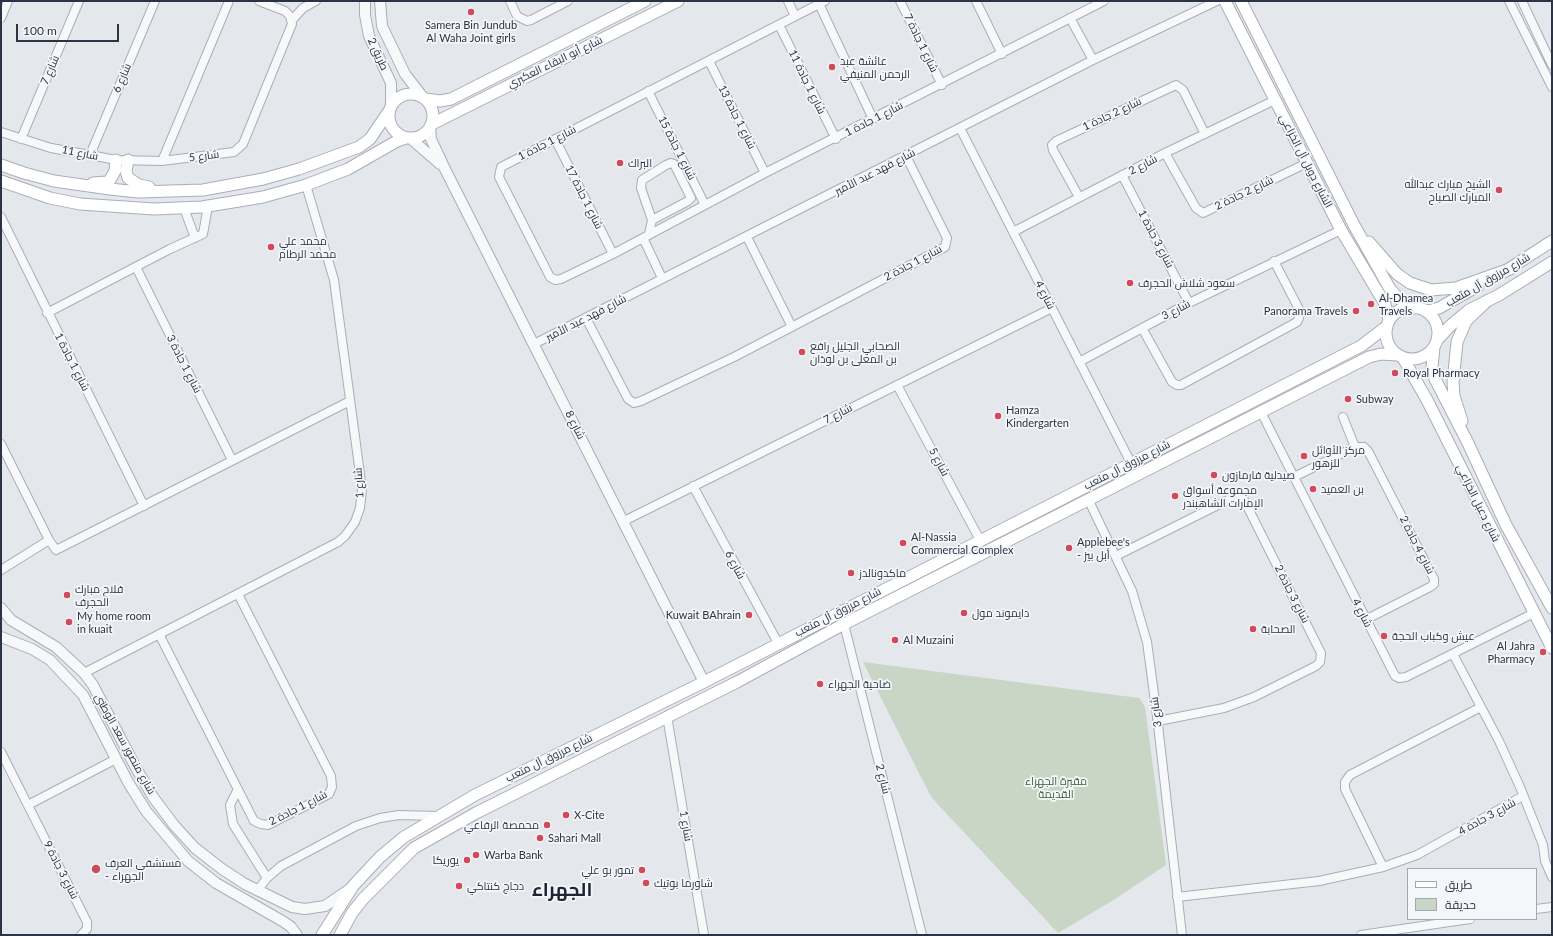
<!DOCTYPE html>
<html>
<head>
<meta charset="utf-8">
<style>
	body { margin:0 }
	#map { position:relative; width:1553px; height:936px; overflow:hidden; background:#e4e7ec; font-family:Lato,Cairo,sans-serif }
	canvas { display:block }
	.frame { position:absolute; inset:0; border:2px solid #2b3445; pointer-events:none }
	.legend { position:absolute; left:1407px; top:868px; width:130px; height:52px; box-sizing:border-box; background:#f4f6f9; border:1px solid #a4a8b1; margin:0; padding:5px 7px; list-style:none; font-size:12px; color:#2b3445 }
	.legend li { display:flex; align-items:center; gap:8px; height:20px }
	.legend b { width:20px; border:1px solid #a4a8b1 }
	.scale { position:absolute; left:16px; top:24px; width:103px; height:18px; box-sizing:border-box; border:2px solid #2b3445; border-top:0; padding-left:5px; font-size:12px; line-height:14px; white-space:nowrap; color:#2b3445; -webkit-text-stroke:3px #f4f6f9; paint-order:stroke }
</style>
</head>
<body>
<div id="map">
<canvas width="1553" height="936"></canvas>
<div class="frame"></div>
<ul class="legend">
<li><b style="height:5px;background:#fff"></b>طريق</li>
<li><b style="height:11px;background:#c9d6c5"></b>حديقة</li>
</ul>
<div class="scale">100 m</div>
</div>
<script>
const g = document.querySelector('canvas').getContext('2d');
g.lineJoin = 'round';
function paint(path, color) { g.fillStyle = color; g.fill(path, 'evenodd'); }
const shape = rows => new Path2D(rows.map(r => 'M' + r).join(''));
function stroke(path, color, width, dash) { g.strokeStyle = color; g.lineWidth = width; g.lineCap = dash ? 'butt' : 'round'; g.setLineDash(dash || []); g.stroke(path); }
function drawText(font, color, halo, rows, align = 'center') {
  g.font = font + ' Lato,Cairo,sans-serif'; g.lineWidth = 3.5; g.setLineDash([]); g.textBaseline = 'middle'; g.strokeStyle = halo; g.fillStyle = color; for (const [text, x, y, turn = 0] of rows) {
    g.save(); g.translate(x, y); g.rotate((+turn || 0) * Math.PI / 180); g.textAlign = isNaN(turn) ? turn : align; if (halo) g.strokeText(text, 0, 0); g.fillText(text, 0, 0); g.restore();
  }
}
paint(shape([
	[863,662,1139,698,1145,707,1166,865,1112,901,1058,933,931,797]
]), '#c9d6c5');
const minor = shape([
	[229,1,162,161,234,152,243,144,292,24,290,16,285,11,259,1],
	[510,1,517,16,527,21,531,20,568,1],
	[788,1,795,16],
	[825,1,501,167,499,177,550,277,555,280,561,279,613,254,765,173,1104,1],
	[900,1,942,85],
	[976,1,1002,54],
	[1509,1,1552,87],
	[1522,1,1552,65],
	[819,4,873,119],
	[1,18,8,1],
	[1070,18,1093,60],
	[292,20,303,8,316,1],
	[779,25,836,139],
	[709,61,765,173],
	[648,91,705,205],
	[960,128,1131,463],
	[1,132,51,148,90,155,116,160,162,161],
	[21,139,79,1],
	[555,139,613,254],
	[1165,153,1196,208,1203,213,1307,163],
	[90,155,155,1],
	[1122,175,1189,303],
	[1079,197,1053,150,1052,145,1056,141,1176,85,1183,90,1205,134],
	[184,208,195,238],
	[1,217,144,506],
	[1013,232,1165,153,1275,100],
	[649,234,652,220,641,188,642,180,666,165,671,163,674,164,691,198,688,201,652,220],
	[747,237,792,327],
	[643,238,662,278],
	[136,267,232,460],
	[47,313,170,249,203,234,208,206],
	[586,318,628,399,634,403,641,401,734,357,945,247,947,238,906,156],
	[1142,328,1172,382,1177,385,1181,385,1297,322,1299,318,1299,309,1274,261],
	[534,344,1093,60,1217,1],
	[1079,362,1189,303,1341,230],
	[897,385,980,540],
	[1261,412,1395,676,1399,678,1406,677,1534,613],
	[1343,417,1355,447],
	[1,444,49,540,56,550,350,401],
	[1294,477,1355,447,1364,447,1368,451,1434,579,1434,584,1430,587,1365,620],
	[693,486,778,643],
	[1088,499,1132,591,1147,642,1157,716,1182,935],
	[624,521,1052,308],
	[1116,556,1234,497,1243,498,1321,653,1320,662,1316,666,1254,697,1224,708,1158,721],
	[1,570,49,540],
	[844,624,922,935],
	[159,634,254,821,261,824,268,825,329,794,332,787,331,776,238,594],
	[1453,654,1499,741,1520,787,1543,845,1545,861,1552,877],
	[84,673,338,542,345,536,355,522,360,508,362,489,334,280,306,185],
	[667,716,704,935],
	[1,752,87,922,87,929,81,935],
	[238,789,230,805,233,824,267,878],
	[28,805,116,759],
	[1383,867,1345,789,1345,782,1350,775,1481,707],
	[257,891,267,878,281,866,356,826,380,818,399,815,439,816],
	[1177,897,1319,881,1383,867,1417,855,1523,796],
	[1536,909,1552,907],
	[1361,935,1470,919]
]);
const tertiary = shape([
	[365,1,365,15,369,36,391,83,391,106],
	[380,1,382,26,405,74,422,96],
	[430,127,431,139,445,169,704,682],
	[410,138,440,164],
	[1,608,11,620,56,647,84,673,93,685,136,768,153,797,174,825,195,848,222,869,245,884,292,907,305,909,325,906,350,889],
	[1,637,32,649,50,660,83,695,128,782,146,811,188,861,216,883,284,922,291,927,297,935]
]);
const secondary = shape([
	[1225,1,1341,230,1385,304,1389,320],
	[1241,1,1354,225,1390,289,1398,298,1415,308],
	'389 116a22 22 0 1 1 44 0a22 22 0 1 1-44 0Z',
	[426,99,440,101,451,99,645,1],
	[432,124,678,1],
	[128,160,126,171,128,178,139,185,149,187],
	[1,165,24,173,54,181,110,189,138,192,203,190,263,179,299,169,359,147,370,139,389,111],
	[1,181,50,198,80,204,154,209,202,207,263,197,306,185,348,169,397,141,406,138],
	[93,183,107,182,110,180,115,171,116,160],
	[1369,242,1397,274,1410,283,1431,290,1456,288,1510,269],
	[1504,272,1552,241],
	'1386 333a26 26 0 1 1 52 0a26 26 0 1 1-52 0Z',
	[1422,309,1429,311,1439,308,1478,286],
	[1437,340,1450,326,1469,310,1499,295,1552,262],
	[1434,347,1432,367,1435,379,1467,441,1506,525,1552,608],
	[1403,358,1427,400,1552,648],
	[1462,421,1454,396,1453,382,1457,342,1466,321,1488,300],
	[322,935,353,886,380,857,404,837,475,795,704,682,1361,346,1386,327],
	[340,935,352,913,363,899,414,848,476,813,737,682,844,624,1369,357,1381,354,1397,355]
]);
stroke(minor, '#a9aeb7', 10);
stroke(tertiary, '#a9aeb7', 12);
stroke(secondary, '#a9aeb7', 13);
stroke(minor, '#f7f8fa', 8);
stroke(tertiary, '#f7f8fa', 10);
stroke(secondary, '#fff', 11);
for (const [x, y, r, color] of [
	[471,12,4,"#d1495b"],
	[832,67,4,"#d1495b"],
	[620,163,4,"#d1495b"],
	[1499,190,4,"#d1495b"],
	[271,247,4,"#d1495b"],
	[1130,283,4,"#d1495b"],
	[1371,304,4,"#d1495b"],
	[1356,311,4,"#d1495b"],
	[802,352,4,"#d1495b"],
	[1395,373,4,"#d1495b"],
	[1348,399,4,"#d1495b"],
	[998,416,4,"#d1495b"],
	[1304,456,4,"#d1495b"],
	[1214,475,4,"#d1495b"],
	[1313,489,4,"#d1495b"],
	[1175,496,4,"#d1495b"],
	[903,543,4,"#d1495b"],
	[1069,548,4,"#d1495b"],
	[851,573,4,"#d1495b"],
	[67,595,4,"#d1495b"],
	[964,613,4,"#d1495b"],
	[749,615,4,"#d1495b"],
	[69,622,4,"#d1495b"],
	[1253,629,4,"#d1495b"],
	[1384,636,4,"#d1495b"],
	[895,640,4,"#d1495b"],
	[1543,652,4,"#d1495b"],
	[820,684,4,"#d1495b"],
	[566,815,4,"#d1495b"],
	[547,825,4,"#d1495b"],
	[540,838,4,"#d1495b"],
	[476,855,4,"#d1495b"],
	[467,860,4,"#d1495b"],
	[96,869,5,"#d1495b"],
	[642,870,4,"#d1495b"],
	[646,883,4,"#d1495b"],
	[459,886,4,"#d1495b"]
]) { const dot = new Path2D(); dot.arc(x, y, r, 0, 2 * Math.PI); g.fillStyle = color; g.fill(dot); stroke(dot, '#f4f6f9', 1.5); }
drawText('11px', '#2b3445', '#f4f6f9', [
	["Samera Bin Jundub",471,25,"center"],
	["Al Waha Joint girls",471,38,"center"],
	["عائشة عبد",840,61],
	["الرحمن المنيفي",840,74],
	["البراك",628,163],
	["الشيخ مبارك عبدالله",1491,184,"right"],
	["المبارك الصباح",1491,197,"right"],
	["محمد علي",279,241],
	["محمد الرطام",279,254],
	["سعود شلاش الحجرف",1138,283],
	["Al-Dhamea",1379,298],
	["Travels",1379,311],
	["Panorama Travels",1348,311,"right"],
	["الصحابي الجليل رافع",810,346],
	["بن المعلى بن لوذان",810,359],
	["Royal Pharmacy",1403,373],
	["Subway",1356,399],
	["Hamza",1006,410],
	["Kindergarten",1006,423],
	["مركز الأوائل",1312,450],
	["للزهور",1312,463],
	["صيدلية فارمازون",1222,475],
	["بن العميد",1321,489],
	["مجموعة أسواق",1183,490],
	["الإمارات الشاهبندر",1183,503],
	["Al-Nassia",911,537],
	["Commercial Complex",911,550],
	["Applebee's",1077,542],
	["- أبل بيز",1077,555],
	["ماكدونالدز",859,573],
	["فلاح مبارك",75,589],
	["الحجرف",75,602],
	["دايموند مول",972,613],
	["Kuwait BAhrain",741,615,"right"],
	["My home room",77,616],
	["in kuait",77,629],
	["الصحابة",1261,629],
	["عيش وكباب الحجة",1392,636],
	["Al Muzaini",903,640],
	["Al Jahra",1535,646,"right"],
	["Pharmacy",1535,659,"right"],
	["ضاحية الجهراء",828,684],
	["X-Cite",574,815],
	["محمصة الرفاعي",539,825,"right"],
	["Sahari Mall",548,838],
	["Warba Bank",484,855],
	["يوريكا",459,860,"right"],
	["مستشفى العرف",105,863],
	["- الجهراء",105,876],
	["تمور بو علي",634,870,"right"],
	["شاورما بوتيك",654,883],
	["دجاج كنتاكي",467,886]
], 'left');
drawText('11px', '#2b3445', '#f4f6f9', [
	["شارع 1 جادة 7",921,43,64],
	["طريق 2",378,54,65],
	["شارع أبو البقاء العكبري",555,62,-26],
	["شارع 7",50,70,-67],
	["شارع 6",122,78,-67],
	["شارع 1 جادة 11",807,82,64],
	["شارع 2 جادة 1",1112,114,-25],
	["شارع 1 جادة 13",737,117,63],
	["شارع 1 جادة 1",874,119,-27],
	["شارع 1 جادة 1",547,143,-27],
	["شارع 1 جادة 15",677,148,63],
	["شارع 11",80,153,11],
	["شارع 5",204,156,-7],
	["الشارع دوبل آل الخزاعي",1306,161,63],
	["شارع 2",1143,165,-27],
	["شارع فهد عبد الأمير",875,172,-27],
	["شارع 2 جادة 2",1244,193,-26],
	["شارع 1 جادة 17",584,197,63],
	["شارع 3 جادة 1",1156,239,62],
	["شارع 1 جادة 2",913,263,-28],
	["شارع مرزوق آل متعب",1488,280,-30],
	["شارع 4",1045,295,63],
	["شارع 3",1176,310,-27],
	["شارع فهد عبد الأمير",586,318,-27],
	["شارع 1 جادة 1",72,362,63],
	["شارع 1 جادة 3",184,364,63],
	["شارع 7",838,414,-27],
	["شارع 8",575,425,63],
	["شارع 5",939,462,62],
	["شارع مرزوق آل متعب",1127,465,-27],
	["شارع 1",359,483,-94],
	["شارع دعبل الخزاعي",1478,503,64],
	["شارع 4 جادة 2",1417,545,63],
	["شارع 6",735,565,62],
	["شارع 3 جادة 2",1292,594,63],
	["شارع مرزوق آل متعب",838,612,-27],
	["شارع 4",1362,613,63],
	["شارع 3",1156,712,-97],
	["شارع منصور سعد الوطني",125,744,61],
	["شارع مرزوق آل متعب",549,758,-26],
	["شارع 2",883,779,76],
	["شارع 1 جادة 2",298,808,-27],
	["شارع 3 جادة 4",1487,817,-29],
	["شارع 1",686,826,80],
	["شارع 3 جادة 9",61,870,63]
]);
drawText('11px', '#3f6138', '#f4f6f9', [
	["مقبرة الجهراء",1056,781],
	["القديمة",1056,794]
]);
drawText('bold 19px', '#1d2536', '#f4f6f9', [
	["الجهراء",562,890]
]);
</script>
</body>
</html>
